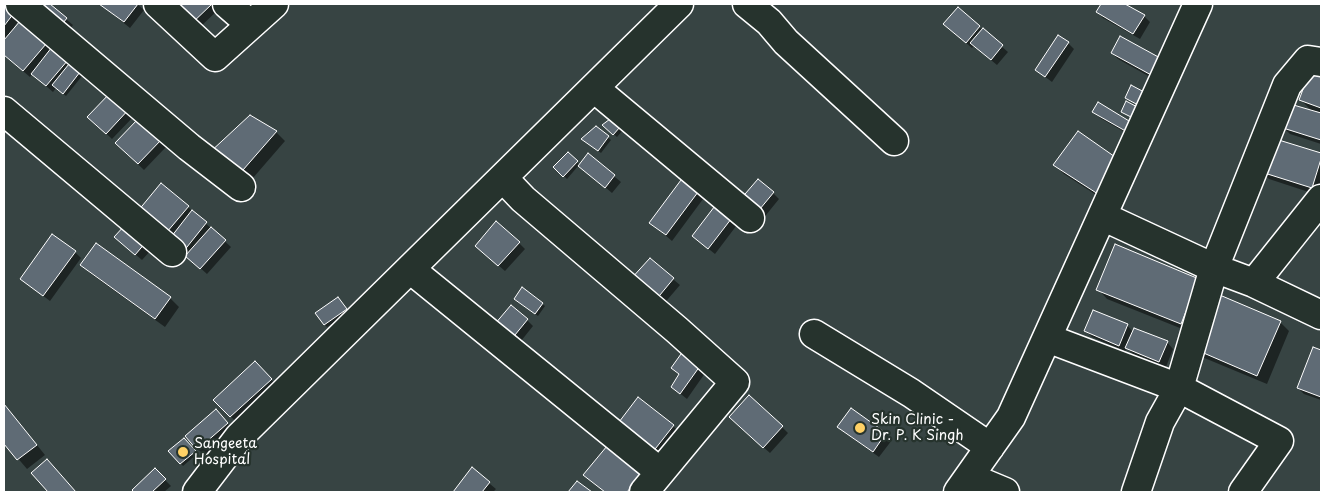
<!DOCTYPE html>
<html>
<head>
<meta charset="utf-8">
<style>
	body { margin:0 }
	#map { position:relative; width:1325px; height:496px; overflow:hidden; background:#374443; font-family:"Playpen Sans",sans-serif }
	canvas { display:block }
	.frame { position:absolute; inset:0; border:5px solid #fff; pointer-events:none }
</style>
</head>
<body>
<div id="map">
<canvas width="1325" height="496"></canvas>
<div class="frame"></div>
</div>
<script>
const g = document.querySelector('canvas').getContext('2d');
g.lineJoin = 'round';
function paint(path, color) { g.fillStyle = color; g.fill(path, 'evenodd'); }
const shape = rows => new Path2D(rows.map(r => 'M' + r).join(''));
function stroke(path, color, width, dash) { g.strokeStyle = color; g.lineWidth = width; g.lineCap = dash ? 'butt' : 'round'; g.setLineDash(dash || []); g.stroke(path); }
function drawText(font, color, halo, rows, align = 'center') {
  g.font = font + ' "Playpen Sans",sans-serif'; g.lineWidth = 4.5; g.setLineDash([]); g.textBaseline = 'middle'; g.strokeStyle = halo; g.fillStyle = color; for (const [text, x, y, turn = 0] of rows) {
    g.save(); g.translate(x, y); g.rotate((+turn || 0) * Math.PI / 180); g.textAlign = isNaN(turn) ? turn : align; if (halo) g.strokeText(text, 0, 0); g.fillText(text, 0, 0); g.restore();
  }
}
paint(shape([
	[4,4,8,4,22,16,14,27,15,29,26,16,72,68,82,76,66,96,56,88,53,92,32,74,30,77,4,55],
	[36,4,48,4,73,25,63,37],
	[100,4,137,4,144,10,130,28],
	[178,4,215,4,220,8,196,31],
	[1102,4,1123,4,1144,16,1150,22,1140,39,1103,18,1097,12],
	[958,9,1008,52,997,65,974,46,972,48,951,30],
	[1121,38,1159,82,1118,59,1112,53],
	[1068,43,1074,49,1052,82,1036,70],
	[1321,70,1321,144,1290,134,1284,128,1313,112,1301,100],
	[113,92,136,114,112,139,89,117],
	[1094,111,1140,131,1135,138,1100,118],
	[138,121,166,147,144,170,123,150],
	[629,123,617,137,604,125],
	[596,127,611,140,601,153,586,141],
	[276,132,285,141,246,186,219,163],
	[1270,139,1321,155,1321,196,1269,179,1260,170],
	[568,154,580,165,588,155,621,182,612,193,579,165,567,179,555,167],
	[1118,160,1110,204,1064,174,1055,165],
	[685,177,706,195,672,241,651,223],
	[773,193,779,199,762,220,747,207],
	[722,199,743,217,715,254,700,242],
	[188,207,231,247,207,274,187,256,141,223],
	[122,243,145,243,152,249,142,260],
	[519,243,525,249,505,271,483,252],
	[75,252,81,258,50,301,21,279],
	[650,260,680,285,662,306,638,286],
	[82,265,170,298,179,307,165,327,91,274],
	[1199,280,1190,332,1107,299,1098,289],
	[341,301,349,312,327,327,325,325],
	[518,301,542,304,545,306,538,316],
	[527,320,533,326,513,351,496,337],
	[1280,322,1289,331,1267,384,1202,357,1193,348],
	[1127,325,1133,332,1167,342,1173,349,1166,367,1133,354,1127,348,1125,351,1092,337,1086,331],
	[1314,348,1321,351,1321,400,1304,394,1298,388],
	[710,366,687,399,672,387,680,375,673,368],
	[261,369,277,386,237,423,215,400],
	[4,404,45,455,27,469,4,442],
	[222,417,233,430,204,455,198,449],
	[737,424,782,427,788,433,770,453],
	[673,426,679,432,659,458,624,432],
	[839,427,885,434,892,440,879,457,845,433],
	[184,440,197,454,183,466,170,452],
	[612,441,644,492,605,492,585,475],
	[472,469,496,489,493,492,454,492],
	[155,470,171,486,164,492,136,492,134,490]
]), '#0007');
const building = shape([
	[4,4,10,4,17,9,4,26,4,4],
	[34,4,50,4,67,18,56,32,34,4],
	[99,4,138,4,124,22,99,4],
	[176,4,212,4,189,26,176,4],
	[1101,4,1125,4,1145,15,1133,34,1096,12,1101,4],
	[958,7,980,26,966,43,943,24,958,7],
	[26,14,52,37,23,71,4,55,4,40,26,14],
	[983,28,1003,45,991,60,970,43,983,28],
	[1058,35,1069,42,1045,77,1035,70,1058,35],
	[1120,36,1162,59,1153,76,1111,53,1120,36],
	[52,47,68,60,46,86,31,74,52,47],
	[69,64,80,72,63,94,52,85,69,64],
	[1312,65,1321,69,1321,108,1299,100,1312,65],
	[1131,85,1146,93,1140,106,1125,98,1131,85],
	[113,90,131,107,106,134,87,117,113,90],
	[1126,101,1143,110,1137,120,1121,112,1126,101],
	[1098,102,1134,124,1129,133,1092,112,1098,102],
	[1290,104,1321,113,1321,140,1283,128,1290,104],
	[618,113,627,119,613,135,602,125,618,113],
	[250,115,277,131,236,178,208,154,250,115],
	[138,119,161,140,138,164,115,143,138,119],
	[596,126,609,136,598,151,581,139,596,126],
	[1078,131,1118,159,1101,196,1053,165,1078,131],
	[1269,137,1321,153,1321,159,1312,188,1258,171,1269,137],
	[568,152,578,161,563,177,553,167,568,152],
	[588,153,615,175,605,188,578,166,588,153],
	[684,176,701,188,666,235,649,223,684,176],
	[758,179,774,192,755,215,739,201,758,179],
	[161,183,189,206,161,239,133,217,161,183],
	[721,198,738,210,708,249,692,236,721,198],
	[192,210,207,222,183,252,168,241,192,210],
	[496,221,520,242,498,266,475,246,496,221],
	[126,224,146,242,135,255,114,237,126,224],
	[211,227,226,240,200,269,185,256,211,227],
	[52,234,76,251,43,296,20,279,52,234],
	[96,243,171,297,155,319,80,265,96,243],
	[1115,244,1199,279,1181,324,1096,290,1115,244],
	[650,258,674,278,655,301,630,280,650,258],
	[522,287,543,303,535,314,514,299,522,287],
	[1215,293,1281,321,1257,376,1192,348,1215,293],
	[338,297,347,309,324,325,315,313,338,297],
	[511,305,528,319,506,346,489,331,511,305],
	[1093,310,1128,324,1119,346,1084,331,1093,310],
	[1134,328,1168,341,1159,362,1125,348,1134,328],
	[686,347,705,359,680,394,671,387,679,374,671,368,686,347],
	[1313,347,1321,350,1321,397,1297,388,1313,347],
	[255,361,272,379,230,417,213,400,255,361],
	[749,395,783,426,763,448,729,417,749,395],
	[638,397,674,425,652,453,616,426,638,397],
	[4,404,37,445,17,460,4,444,4,404],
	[851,408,886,433,873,452,837,427,851,408],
	[216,409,228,423,197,450,185,436,216,409],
	[184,438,196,451,180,464,168,451,184,438],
	[612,440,647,468,627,492,605,492,583,475,612,440],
	[47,459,76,492,48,492,31,473,47,459],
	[472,467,490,482,482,492,453,492,472,467],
	[155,468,166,479,152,492,134,492,132,490,155,468],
	[577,481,592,492,568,492,577,481]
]);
paint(building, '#5f6b75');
stroke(building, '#fff', 1);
const minor = shape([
	[20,4,189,147,241,187],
	[158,4,215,57,274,4],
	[227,4,250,24],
	[747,4,769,22,786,42,894,141],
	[594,88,750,218],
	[4,111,172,252],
	[503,178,523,199,677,330,735,382,644,492],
	[1102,216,1214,268,1254,283,1321,315],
	[410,269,660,472],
	[1254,283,1321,199],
	[814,334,911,393,990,447],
	[1047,338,1179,388,1279,441,1243,492],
	[969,477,1005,492],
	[197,492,239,437,679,4],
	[958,492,1011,417,1198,4],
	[1136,492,1160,422,1179,388,1214,268,1287,85,1308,60,1321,62]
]);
stroke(minor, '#fff', 31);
stroke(minor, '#26332d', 28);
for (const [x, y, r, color] of [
	[860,428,6,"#ffd166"],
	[183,452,6,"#ffd166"]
]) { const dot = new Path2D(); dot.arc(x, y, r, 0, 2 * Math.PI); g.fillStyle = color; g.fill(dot); stroke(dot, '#26332d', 2); }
drawText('14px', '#fff', '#26332d', [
	["Skin Clinic -",871,420],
	["Dr. P. K Singh",871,436],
	["Sangeeta",194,444],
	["Hospital",194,460]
], 'left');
</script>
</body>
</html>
